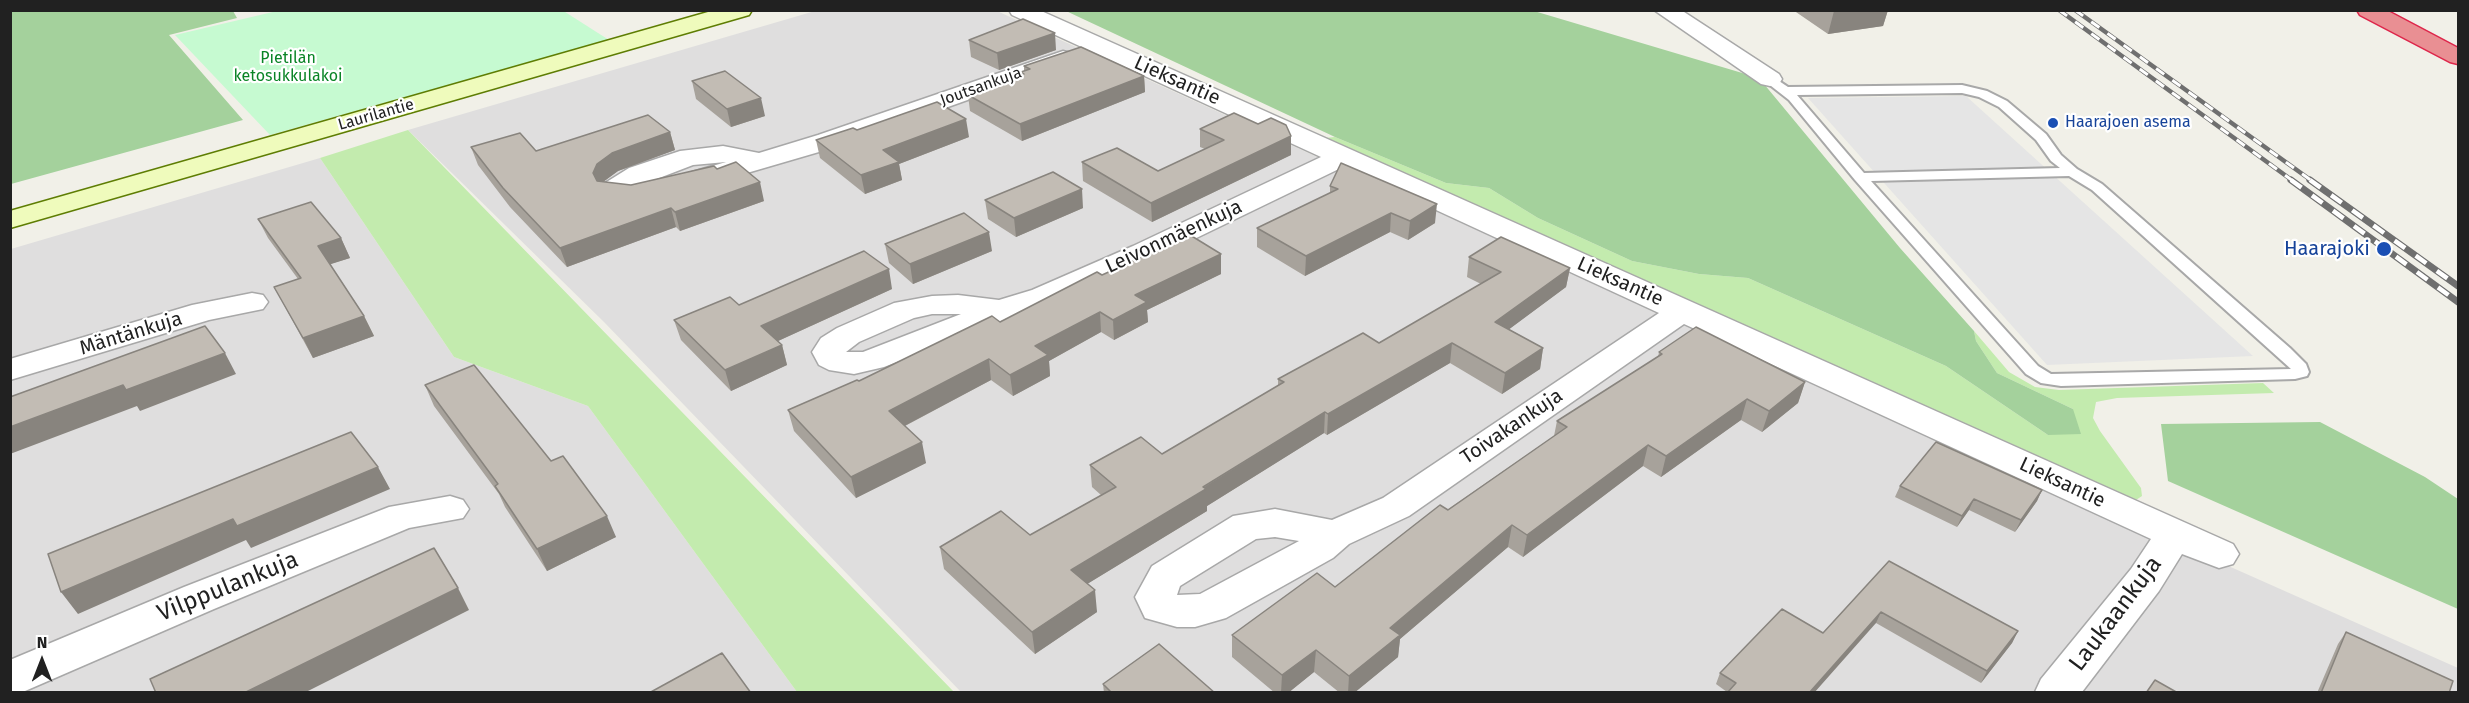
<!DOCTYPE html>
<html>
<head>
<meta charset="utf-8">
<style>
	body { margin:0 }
	#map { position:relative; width:2469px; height:703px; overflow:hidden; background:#f1f0e8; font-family:"Fira Sans",sans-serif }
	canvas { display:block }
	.frame { position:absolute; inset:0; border:12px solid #212121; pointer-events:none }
	.north { position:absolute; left:12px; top:631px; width:60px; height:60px; -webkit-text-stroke:4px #fff; paint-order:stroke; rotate:0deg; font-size:16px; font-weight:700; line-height:24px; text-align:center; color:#212121 }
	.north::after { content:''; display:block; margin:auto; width:21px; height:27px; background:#212121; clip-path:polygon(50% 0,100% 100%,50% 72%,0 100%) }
</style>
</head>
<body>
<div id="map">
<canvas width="2469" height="703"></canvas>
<div class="frame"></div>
<div class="north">N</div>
</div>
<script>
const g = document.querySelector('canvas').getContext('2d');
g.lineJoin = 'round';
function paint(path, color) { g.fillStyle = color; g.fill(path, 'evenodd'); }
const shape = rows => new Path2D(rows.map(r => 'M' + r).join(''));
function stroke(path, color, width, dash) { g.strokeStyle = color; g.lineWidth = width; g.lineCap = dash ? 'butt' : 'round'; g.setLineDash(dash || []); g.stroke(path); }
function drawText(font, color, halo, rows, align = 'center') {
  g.font = font + ' "Fira Sans",sans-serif'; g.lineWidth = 4.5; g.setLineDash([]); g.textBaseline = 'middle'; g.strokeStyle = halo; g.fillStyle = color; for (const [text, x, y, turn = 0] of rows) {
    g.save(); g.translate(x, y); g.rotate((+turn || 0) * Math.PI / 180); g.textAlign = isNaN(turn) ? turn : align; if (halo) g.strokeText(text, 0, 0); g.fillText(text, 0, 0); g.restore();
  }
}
paint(shape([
	[815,11,997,11,1686,325,2458,668,2458,692,961,692,604,322,408,130],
	[320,158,454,357,588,406,797,692,11,692,11,249]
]), '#dfdede');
paint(shape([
	[408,130,954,692,797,692,588,406,454,357,320,158],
	[1335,137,1446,183,1489,188,1538,218,1632,261,1699,274,1748,278,1946,366,2048,435,2073,409,1997,373,1976,341,1974,331,2009,372,2035,387,2059,390,2263,383,2274,393,2117,398,2096,402,2093,418,2100,431,2141,488,2142,496,2136,500,2124,500,1324,138]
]), '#c3ebae');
paint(shape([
	[11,10,233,11,237,18,169,35,243,120,11,184],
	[1321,10,1326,12,1331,10,1534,11,1759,78,1900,248,1974,331,1976,341,1997,373,2073,409,2081,434,2048,435,1946,366,1748,278,1699,274,1632,261,1538,218,1489,188,1446,183,1335,137,1066,11],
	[2320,422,2425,477,2458,499,2458,609,2168,481,2161,424]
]), '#a4d19c');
paint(shape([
	[562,10,609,40,270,135,175,35,277,11]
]), '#c6fad1');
paint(shape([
	[1966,96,2253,356,2047,365,1808,98]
]), '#e5e5e5');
const lane = shape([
	[1770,75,1788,87,1962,85,1987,91,2007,101,2046,134,2061,155,2077,169,2102,184,2290,348,2306,364,2309,372,2307,376,2295,379,2061,386,2041,383,2026,374,1855,180,1789,100,1766,82,1766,76,1770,75],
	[1962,93,1979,97,1999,107,2036,140,2051,161,2060,168,1864,173,1797,95,1962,93],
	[2069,176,2092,190,2291,369,2051,374,2038,366,1871,181,2069,176]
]);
const street = shape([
	[1009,10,1039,10,2233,544,2239,554,2233,564,2219,568,2182,554,2159,591,2082,692,2035,692,2041,679,2131,569,2151,539,1684,324,1409,516,1349,544,1333,558,1226,618,1195,627,1177,627,1145,618,1135,597,1152,566,1233,516,1275,509,1332,520,1383,498,1659,313,1343,167,1155,258,1054,304,1011,317,884,367,854,374,829,370,819,365,812,352,821,338,837,328,894,303,932,296,958,295,999,300,1032,290,1133,246,1321,157,1012,15,1009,10],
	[932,314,961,314,863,352,846,352,859,342,914,318,932,314],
	[1275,537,1299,541,1200,594,1177,595,1180,586,1256,539,1275,537],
	[1654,10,1681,10,1779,74,1782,79,1779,84,1770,86,1761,84,1654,10],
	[1063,51,1071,53,1075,58,1071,63,836,147,699,187,689,185,685,179,689,173,726,162,693,165,641,185,659,186,663,192,659,198,649,200,624,203,605,199,601,193,605,183,629,168,680,151,723,146,759,153,818,135,1063,51],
	[252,293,263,295,268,302,263,309,209,320,10,380,10,359,192,305,252,293],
	[450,496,463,500,469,509,463,518,409,528,214,609,25,691,10,692,10,660,184,587,389,507,450,496]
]);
const secondary = shape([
	[715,10,752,10,749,15,10,228,10,211,715,10]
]);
const highway = shape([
	[2357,10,2386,10,2458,48,2458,64,2450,62,2360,15,2357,10]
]);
stroke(lane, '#a8a8a8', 4);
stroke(street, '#a8a8a8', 3);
stroke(secondary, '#5e7d03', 3);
stroke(highway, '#de264b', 3);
paint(lane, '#fff');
paint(street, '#fff');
paint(secondary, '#effbbc');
paint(highway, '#e98f93');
const railFar1 = shape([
	[2059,10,2293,181],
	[2075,10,2312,181]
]);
const rail = shape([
	[2291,180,2458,302],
	[2310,180,2458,286]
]);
stroke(railFar1, '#6f6f6f', 4.5);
stroke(rail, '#6f6f6f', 7);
stroke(railFar1, '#fff', 3, [10]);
stroke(rail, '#fff', 4.5, [13]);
paint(shape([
	[1793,10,1888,10,1883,26,1828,34],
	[969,40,1056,50,999,70,971,57],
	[1024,66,1144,76,1145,92,1022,141,970,111,968,95,1022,75,1021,72,1024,71],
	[692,81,765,116,731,127,696,99],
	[1200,129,1291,155,1152,222,1083,181,1082,162,1158,171,1205,149,1200,147],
	[857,130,969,137,899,164,902,180,865,194,820,158,816,140],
	[670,132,675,150,618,171,603,182,764,201,680,231,676,227,567,267,510,207,478,165,471,147,536,151],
	[1330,186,1435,223,1408,240,1390,232,1305,276,1257,247,1257,228,1330,193],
	[985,200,1083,208,1016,237,988,219],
	[258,219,341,238,350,258,330,264,364,316,374,336,313,358,274,287,298,279,268,238],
	[885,244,992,251,913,284,889,263],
	[1469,257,1570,268,1566,287,1509,329,1543,348,1540,369,1502,394,1450,363,1327,435,1324,433,1207,506,1207,511,1087,584,1097,612,1035,654,944,569,940,547,1030,535,1101,495,1092,487,1090,465,1162,454,1278,386,1278,379,1379,343,1481,284,1467,277],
	[1221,274,1147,310,1148,322,1114,340,1101,332,1049,361,1050,376,1013,396,991,380,905,426,926,463,856,498,794,431,788,410,1000,322,1102,275],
	[892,289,778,341,782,345,787,365,731,391,681,340,674,320,739,305],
	[1659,352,1805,382,1798,403,1762,432,1741,420,1661,477,1643,466,1523,557,1508,547,1400,639,1398,657,1354,693,1340,693,1314,672,1288,693,1275,693,1232,657,1232,635,1335,587,1554,436,1557,421,1658,357],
	[425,385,551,461,616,537,547,571,505,507,499,494,434,406],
	[1900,486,2042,490,2037,501,2015,532,1969,510,1957,527,1895,497],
	[1889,561,2018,631,2012,643,1981,683,1876,623,1727,692,1716,684,1720,673,1823,633],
	[2346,632,2449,693,2317,693,2338,644],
	[1103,684,1215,693,1104,693]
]), '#a7a29b');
paint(shape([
	[1888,10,1883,26,1828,34,1834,11],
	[1055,33,1056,50,999,70,997,53],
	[1144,76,1145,92,1022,141,1020,124],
	[761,98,765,116,731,127,727,109],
	[966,119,969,137,899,164,902,180,865,194,861,175,883,150],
	[670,132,675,150,618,171,603,182,599,192,593,173,597,164,612,153],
	[1291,136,1291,155,1152,222,1151,203],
	[760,182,764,201,680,231,675,212],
	[1082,189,1083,208,1016,237,1014,218],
	[1437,204,1435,223,1408,240,1410,221],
	[671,208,676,227,567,267,560,248],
	[1391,213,1390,232,1305,276,1306,256],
	[989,232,992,251,913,284,910,264],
	[341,238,350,258,328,265,318,246],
	[1221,254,1221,274,1147,310,1148,322,1114,340,1113,320,1135,295],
	[1570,268,1566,287,1492,342,1495,322],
	[889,269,892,289,767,346,761,326],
	[1100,312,1101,332,1049,361,1050,376,1013,396,1010,375,1035,346],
	[364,316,374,336,313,358,303,338],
	[1452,343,1450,363,1327,435,1328,414],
	[782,345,787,365,731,391,725,370],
	[1543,348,1540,369,1502,394,1505,373],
	[225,353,236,374,140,411,137,406,10,454,10,427,123,385],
	[989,359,991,380,893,432,889,411],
	[1805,382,1798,403,1762,432,1769,411],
	[1747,399,1741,420,1661,477,1666,456],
	[1325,412,1324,433,1207,506,1207,511,1074,592,1071,570],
	[922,442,926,463,856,498,851,477],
	[1648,445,1643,466,1523,557,1527,535],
	[378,467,390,489,251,548,246,540,78,614,61,592,233,519],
	[2042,490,2037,501,2015,532,2021,520],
	[1974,499,1969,510,1957,527,1962,516],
	[607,516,616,537,547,571,537,549],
	[1512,525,1508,547,1400,639,1398,657,1354,693,1348,693,1349,676,1390,628],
	[458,588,469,610,304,693,244,693],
	[1095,590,1097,612,1035,654,1032,632],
	[1881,612,1876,623,1814,693,1809,693],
	[2018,631,2012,643,1981,683,1987,671],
	[1316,650,1314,672,1288,693,1281,693,1282,675]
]), '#88847e');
const building = shape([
	[1023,19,1055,33,997,53,969,40,1023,19],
	[1081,47,1144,76,1020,124,968,95,1024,74,1021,72,1030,69,1024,66,1081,47],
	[725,71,761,98,727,109,692,81,725,71],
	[937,102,966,119,883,150,899,162,861,175,816,140,853,128,857,130,937,102],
	[1234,113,1258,124,1271,118,1286,125,1291,136,1151,203,1082,162,1117,148,1158,171,1224,140,1200,129,1234,113],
	[648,115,670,132,612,153,597,164,593,173,597,181,631,185,714,166,717,169,736,162,760,182,675,212,671,208,560,248,503,188,471,147,520,133,536,151,648,115],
	[1341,163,1437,204,1410,221,1391,213,1306,256,1257,228,1338,189,1330,186,1341,163],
	[1053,172,1082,189,1014,218,985,200,1053,172],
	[311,202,341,238,318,246,364,316,303,338,274,287,301,278,258,219,311,202],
	[964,213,989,232,910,264,885,244,964,213],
	[1190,235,1221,254,1135,295,1147,302,1113,320,1100,312,1035,346,1048,355,1010,375,989,359,889,411,922,442,851,477,788,410,857,380,859,381,992,316,1000,322,1097,272,1102,275,1190,235],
	[1501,237,1570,268,1495,322,1543,348,1505,373,1452,343,1328,414,1325,412,1203,487,1206,489,1071,570,1095,590,1032,632,940,547,1001,511,1030,535,1116,487,1090,465,1141,437,1162,454,1284,382,1278,379,1363,333,1379,343,1501,272,1469,257,1501,237],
	[864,251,889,269,761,326,782,345,725,370,674,320,730,297,739,305,864,251],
	[205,326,225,353,126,390,123,385,10,427,10,397,205,326],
	[1696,327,1805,382,1769,411,1747,399,1666,456,1648,445,1527,535,1512,525,1390,628,1400,635,1349,676,1316,650,1282,675,1232,635,1317,573,1335,587,1440,505,1448,510,1567,427,1557,421,1662,354,1659,352,1696,327],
	[474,365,551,461,563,456,607,516,537,549,495,486,498,484,425,385,474,365],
	[351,432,378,467,237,526,233,519,61,592,48,554,351,432],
	[1936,442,2042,490,2021,520,1974,499,1962,516,1900,486,1936,442],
	[434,548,458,588,244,693,156,693,150,679,434,548],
	[1889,561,2018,631,1987,671,1881,612,1809,693,1727,693,1736,683,1720,673,1782,609,1823,633,1889,561],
	[2346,632,2453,681,2449,693,2321,693,2346,632],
	[1159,644,1215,693,1112,693,1103,684,1159,644],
	[722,653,751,693,649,693,722,653],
	[2155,680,2178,693,2146,693,2155,680]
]);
paint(building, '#c2bcb4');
stroke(building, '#88847e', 1.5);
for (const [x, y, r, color] of [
	[2053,123,6,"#1a4fb4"],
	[2384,249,8,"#1a4fb4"]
]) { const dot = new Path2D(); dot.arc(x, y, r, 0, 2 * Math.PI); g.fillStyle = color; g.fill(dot); stroke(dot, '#fff', 2); }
drawText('16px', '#0a8426', '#fff', [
	["Pietilän",288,59],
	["ketosukkulakoi",288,77]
]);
drawText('16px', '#212121', '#fff', [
	["Joutsankuja",981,87,-20],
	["Laurilantie",376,115,-16]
]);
drawText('16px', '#164399', '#fff', [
	["Haarajoen asema",2065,123]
], 'left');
drawText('20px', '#212121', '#fff', [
	["Lieksantie",1177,81,24],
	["Leivonmäenkuja",1174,237,-25],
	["Lieksantie",1620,282,24],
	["Mäntänkuja",131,334,-17],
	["Toivakankuja",1512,427,-34],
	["Lieksantie",2062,483,25]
]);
drawText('20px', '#164399', '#fff', [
	["Haarajoki",2370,249]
], 'right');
drawText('24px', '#212121', '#fff', [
	["Vilppulankuja",228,587,-22],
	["Laukaankuja",2116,614,-53]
]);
</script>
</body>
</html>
